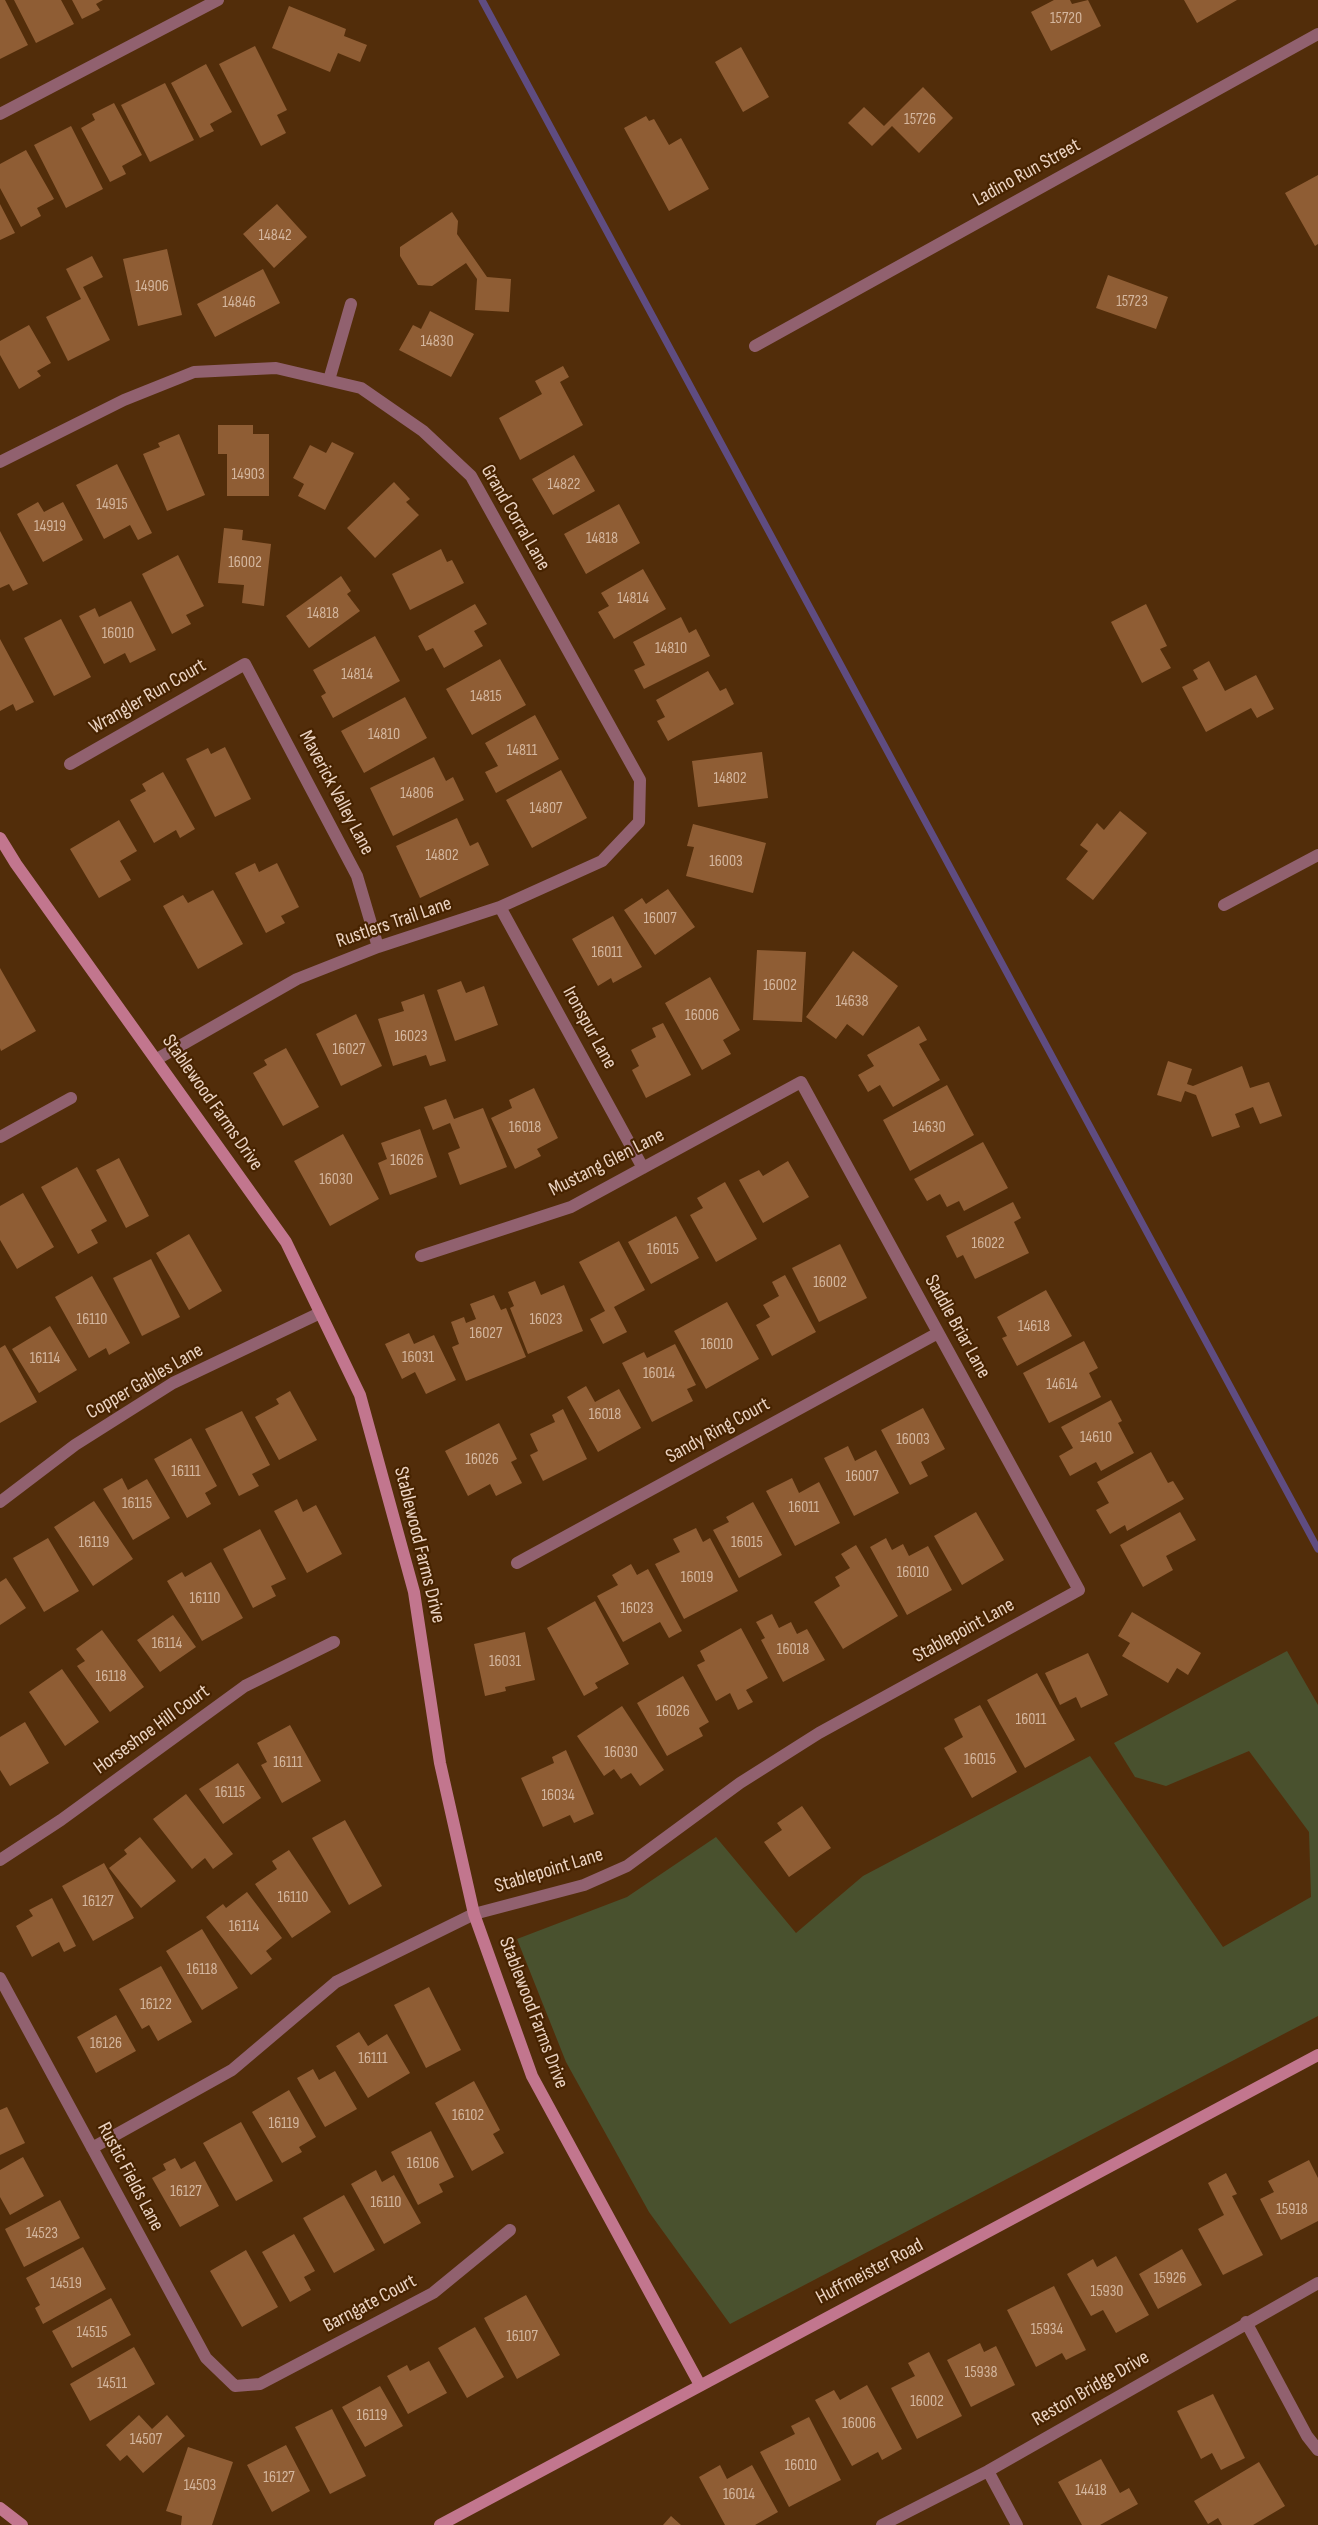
<!DOCTYPE html>
<html>
<head>
<meta charset="utf-8">
<style>
	body { margin:0 }
	canvas { display:block; background:#522d0a }
</style>
</head>
<body>
<canvas width="1318" height="2525"></canvas>
<script>
const g = document.querySelector('canvas').getContext('2d');
g.lineJoin = 'round';
function paint(path, color) { g.fillStyle = color; g.fill(path, 'evenodd'); }
const shape = rows => new Path2D(rows.map(r => 'M' + r).join(''));
function stroke(path, color, width, dash) { g.strokeStyle = color; g.lineWidth = width; g.lineCap = dash ? 'butt' : 'round'; g.setLineDash(dash || []); g.stroke(path); }
function drawText(font, color, halo, rows, align = 'center') {
  g.font = font + ' "Sofia Sans Condensed",sans-serif'; g.lineWidth = 4.5; g.setLineDash([]); g.textBaseline = 'middle'; g.strokeStyle = halo; g.fillStyle = color; for (const [text, x, y, turn = 0] of rows) {
    g.save(); g.translate(x, y); g.rotate((+turn || 0) * Math.PI / 180); g.textAlign = isNaN(turn) ? turn : align; if (halo) g.strokeText(text, 0, 0); g.fillText(text, 0, 0); g.restore();
  }
}
paint(shape([
	[1287,1651,1318,1705,1318,2016,730,2324,649,2212,566,2062,517,1939,627,1897,716,1837,796,1933,863,1876,1090,1756,1223,1947,1311,1897,1309,1832,1249,1751,1166,1786,1135,1777,1114,1743]
]), '#49512e');
stroke(shape([
	[482,0,1318,1549]
]), '#5f4c81', 7);
paint(shape([
	[0,0,5,0,28,45,0,59],
	[14,0,61,0,74,24,36,43],
	[72,0,103,0,96,4,100,10,82,19],
	[1054,0,1070,0,1072,4,1088,0,1101,26,1051,51,1031,12],
	[1184,0,1237,0,1197,23],
	[289,6,346,29,344,36,367,45,360,62,338,53,330,72,272,48],
	[255,46,287,110,277,115,286,133,261,146,219,64],
	[741,47,769,97,743,112,715,62],
	[206,64,232,112,210,124,214,131,200,138,171,83],
	[165,83,194,140,150,162,121,105],
	[923,87,953,118,919,153,892,126,872,146,848,123,864,107,884,126],
	[114,103,142,155,122,166,126,174,110,182,81,128,95,120,92,114],
	[646,116,649,121,654,119,669,145,681,138,709,189,669,211,624,128],
	[71,126,103,189,66,208,34,145],
	[26,150,54,199,37,208,41,216,21,227,0,188,0,164],
	[1318,175,1318,244,1315,246,1285,193],
	[0,204,15,233,0,240],
	[277,204,307,237,274,268,243,234],
	[452,212,458,221,457,234,487,277,511,279,509,312,475,310,477,279,466,263,432,286,418,285,400,256,400,247],
	[167,249,182,315,138,326,123,259],
	[92,256,103,277,83,287,110,340,68,361,46,317,81,299,66,269],
	[263,269,280,303,215,337,197,304],
	[1108,275,1168,297,1156,329,1096,308],
	[430,311,474,334,451,377,399,350,413,325,421,329],
	[29,325,51,363,37,371,41,376,19,389,0,355,0,341],
	[563,366,569,377,560,382,583,425,520,460,499,418,542,394,535,381],
	[218,425,253,425,253,434,269,434,269,496,227,496,227,454,218,454],
	[179,434,205,495,167,511,143,454,160,447,158,443],
	[332,442,354,453,325,510,298,496,304,484,293,478,310,445,326,453],
	[574,455,595,491,553,515,532,479],
	[117,464,152,533,138,540,130,525,104,539,76,485],
	[394,482,410,499,406,502,419,515,375,558,347,528],
	[38,502,44,512,63,502,83,540,43,562,17,514],
	[619,504,640,543,586,574,564,534],
	[224,528,243,530,242,540,271,544,264,606,242,603,244,585,218,583],
	[0,531,28,584,13,591,9,584,0,588],
	[441,549,447,562,452,560,464,583,410,610,392,574],
	[178,555,204,606,186,615,191,624,172,634,142,574],
	[643,569,666,609,614,639,598,612,609,606,601,593],
	[341,576,351,591,347,594,360,611,309,648,286,616],
	[131,601,156,650,130,663,125,653,104,664,79,616,95,608,99,617],
	[475,604,487,624,474,631,483,646,444,668,433,648,426,651,418,636],
	[1146,604,1167,646,1160,649,1171,668,1142,683,1111,622],
	[681,617,689,633,696,629,710,656,644,689,634,670,645,665,633,642],
	[61,619,91,677,54,696,24,638],
	[375,636,400,681,333,718,321,696,326,693,313,670],
	[0,639,34,702,16,711,13,704,0,711],
	[500,659,526,705,472,735,446,689],
	[1209,661,1225,691,1256,675,1274,709,1257,718,1251,708,1206,732,1182,687,1198,679,1193,670],
	[708,671,720,691,726,688,734,704,668,741,657,721,665,717,656,700],
	[405,697,427,738,364,773,341,731],
	[535,715,559,759,496,793,485,772,498,766,485,743],
	[225,747,251,799,215,817,186,759,208,748,211,754],
	[762,752,768,798,698,807,692,761],
	[434,757,446,781,453,777,464,800,393,836,370,788],
	[561,770,587,818,532,848,506,800],
	[163,772,195,829,180,838,176,830,154,843,130,800,146,791,142,784],
	[1120,811,1147,833,1093,900,1066,879,1088,851,1080,845,1097,823,1104,830],
	[457,818,470,846,478,842,489,865,420,898,396,846],
	[119,820,137,851,120,861,131,880,99,898,70,849],
	[693,824,766,843,753,893,686,876,694,847,687,846],
	[255,863,259,872,277,863,299,907,281,916,285,923,266,933,235,873],
	[668,889,695,927,655,955,624,910,642,898,646,904],
	[213,890,243,944,198,969,163,906,183,895,188,903],
	[613,916,642,967,613,983,611,978,598,986,572,939],
	[757,950,806,952,802,1022,753,1020],
	[853,951,898,986,863,1036,847,1024,836,1039,806,1017],
	[0,968,36,1031,1,1051,0,1048],
	[710,977,740,1030,723,1040,731,1054,702,1070,665,1003],
	[461,981,466,993,484,986,498,1025,455,1041,437,990],
	[424,994,446,1061,430,1066,426,1055,393,1066,378,1019,404,1011,401,1002],
	[356,1014,382,1066,341,1086,316,1034],
	[663,1023,691,1075,646,1098,632,1070,639,1066,631,1050,656,1037,652,1028],
	[919,1026,927,1040,919,1044,940,1080,893,1107,880,1085,868,1092,858,1075,874,1066,867,1055],
	[286,1048,319,1107,283,1126,253,1073,267,1065,264,1060],
	[1168,1061,1192,1069,1187,1084,1193,1086,1242,1066,1250,1088,1269,1082,1282,1116,1260,1124,1253,1107,1235,1114,1240,1127,1212,1137,1196,1095,1185,1091,1181,1102,1157,1095],
	[947,1085,974,1135,910,1171,883,1120],
	[534,1088,558,1138,537,1149,541,1156,515,1169,491,1118,512,1108,509,1100],
	[446,1099,454,1119,483,1108,507,1167,460,1185,448,1153,460,1148,450,1123,433,1130,424,1107],
	[420,1129,437,1177,390,1195,378,1163,387,1159,381,1143],
	[343,1134,379,1199,330,1226,294,1161],
	[983,1142,1008,1188,964,1211,959,1201,947,1207,940,1194,927,1201,914,1179],
	[119,1158,149,1216,126,1228,96,1170],
	[788,1161,809,1197,763,1223,739,1180,759,1170,763,1176],
	[77,1167,107,1221,91,1230,98,1243,78,1254,41,1187],
	[725,1182,757,1239,716,1262,690,1215,703,1208,697,1198],
	[23,1193,54,1247,17,1269,0,1240,0,1206],
	[1013,1202,1021,1218,1014,1222,1029,1253,975,1279,963,1255,957,1258,946,1236],
	[676,1216,699,1258,651,1284,628,1242],
	[189,1234,222,1291,189,1310,156,1253],
	[619,1241,645,1290,614,1307,627,1332,603,1344,590,1319,605,1311,579,1262],
	[840,1244,867,1298,819,1322,792,1268],
	[151,1259,180,1317,142,1336,113,1278],
	[785,1275,816,1332,772,1356,756,1325,770,1317,763,1305,779,1296,772,1282],
	[92,1276,130,1343,109,1355,106,1348,89,1358,55,1297],
	[535,1281,541,1295,564,1285,583,1331,528,1354,510,1308,514,1306,508,1292],
	[1046,1290,1072,1336,1017,1366,1002,1338,1007,1336,997,1317],
	[494,1295,501,1310,506,1308,526,1357,466,1381,452,1347,459,1344,451,1322,464,1317,466,1323,476,1319,470,1304],
	[727,1302,759,1359,706,1389,674,1331],
	[50,1326,77,1370,39,1393,12,1349],
	[409,1333,414,1344,434,1335,456,1380,426,1394,415,1372,402,1379,385,1344],
	[1084,1341,1098,1368,1089,1373,1101,1397,1049,1423,1023,1373],
	[675,1344,696,1385,687,1389,693,1401,652,1422,622,1363,644,1352,647,1358],
	[5,1345,37,1402,0,1423,0,1348],
	[586,1386,595,1402,619,1389,641,1428,598,1452,567,1397],
	[290,1391,317,1440,279,1460,255,1417,279,1404,276,1399],
	[1111,1400,1122,1421,1118,1423,1134,1453,1101,1471,1096,1462,1070,1476,1059,1456,1073,1448,1061,1427],
	[923,1408,945,1449,921,1462,928,1476,910,1485,881,1430],
	[563,1409,587,1459,543,1481,530,1455,538,1451,530,1434,555,1422,552,1415],
	[242,1411,270,1465,252,1474,259,1486,239,1496,205,1429],
	[499,1423,517,1459,511,1462,522,1483,496,1496,490,1484,468,1496,445,1451],
	[191,1438,217,1486,205,1493,211,1504,187,1518,154,1459],
	[848,1446,855,1461,876,1450,899,1493,854,1516,824,1458],
	[1151,1452,1168,1483,1173,1481,1184,1499,1127,1531,1125,1525,1110,1534,1096,1510,1109,1503,1097,1482],
	[122,1478,128,1490,147,1479,170,1518,133,1540,103,1489],
	[792,1478,799,1493,819,1482,840,1523,795,1546,766,1491],
	[297,1499,303,1512,316,1505,342,1554,307,1573,274,1511],
	[94,1501,133,1559,93,1586,54,1527],
	[753,1502,782,1555,739,1578,713,1530,729,1522,726,1517],
	[976,1512,1004,1560,962,1585,934,1536],
	[1180,1512,1196,1540,1166,1556,1173,1570,1143,1587,1120,1545],
	[696,1528,703,1542,710,1538,738,1591,684,1619,655,1564,680,1552,673,1539],
	[260,1529,286,1579,271,1586,276,1596,253,1608,223,1549],
	[48,1538,79,1591,44,1612,13,1558],
	[886,1538,892,1550,903,1544,909,1556,928,1546,952,1590,907,1615,870,1547],
	[856,1545,898,1616,843,1649,814,1602,840,1586,835,1577,850,1568,841,1554],
	[211,1562,243,1618,202,1641,167,1581,182,1572,185,1577],
	[631,1564,637,1575,648,1569,682,1631,669,1638,660,1622,623,1642,597,1596,618,1585,612,1575],
	[6,1578,26,1608,0,1625,0,1582],
	[595,1601,629,1664,595,1683,598,1688,584,1696,547,1628],
	[1132,1612,1201,1653,1188,1675,1177,1668,1168,1683,1122,1656,1130,1643,1118,1636],
	[772,1614,779,1628,791,1622,797,1634,807,1629,825,1660,783,1682,761,1640,765,1638,756,1622],
	[173,1615,196,1647,160,1672,137,1640],
	[741,1628,768,1678,746,1690,753,1702,738,1710,730,1693,716,1701,697,1665,705,1661,700,1651],
	[102,1630,144,1687,110,1712,77,1666,85,1661,76,1649],
	[525,1632,535,1680,505,1687,506,1691,485,1696,474,1644],
	[1088,1653,1108,1695,1081,1708,1076,1697,1060,1705,1045,1673],
	[62,1669,99,1722,65,1746,29,1692],
	[1037,1673,1075,1740,1025,1768,987,1700],
	[683,1676,709,1722,699,1728,703,1736,667,1756,637,1703],
	[980,1705,1017,1772,972,1798,944,1748,963,1737,954,1719],
	[622,1706,664,1770,640,1786,631,1773,621,1779,614,1769,604,1776,577,1736],
	[25,1722,49,1763,10,1786,0,1770,0,1737],
	[290,1725,321,1781,282,1803,261,1765,267,1762,257,1743],
	[566,1750,594,1814,574,1823,570,1815,543,1827,521,1778,554,1763,552,1757],
	[238,1763,261,1798,223,1824,199,1789],
	[186,1794,233,1854,213,1869,205,1858,192,1869,153,1819],
	[802,1806,831,1848,789,1877,764,1842,782,1830,777,1823],
	[345,1820,382,1886,349,1905,312,1838],
	[140,1837,176,1881,141,1908,109,1868,127,1854,124,1850],
	[289,1850,331,1912,292,1938,255,1884,277,1869,272,1861],
	[104,1863,134,1918,93,1941,62,1886],
	[247,1892,282,1938,266,1951,272,1959,251,1975,206,1917,223,1904,226,1908],
	[52,1898,76,1946,64,1952,59,1942,32,1957,16,1926,33,1916,29,1910],
	[202,1929,238,1988,202,2010,166,1951],
	[161,1966,192,2022,158,2041,149,2025,142,2029,119,1989],
	[429,1987,461,2050,426,2068,394,2005],
	[116,2015,136,2051,96,2073,77,2037],
	[359,2032,368,2046,387,2034,410,2073,368,2098,336,2046],
	[313,2069,319,2080,335,2071,357,2109,325,2127,297,2078],
	[474,2081,500,2130,493,2134,504,2153,472,2171,435,2103],
	[289,2090,316,2137,299,2147,302,2152,282,2163,252,2112],
	[7,2107,25,2143,0,2155,0,2110],
	[241,2122,273,2181,236,2201,203,2143],
	[431,2131,454,2177,439,2184,443,2192,418,2205,391,2152],
	[23,2157,44,2196,10,2215,0,2197,0,2170],
	[175,2158,181,2169,195,2161,219,2206,180,2227,152,2178,166,2170,163,2164],
	[1309,2160,1318,2178,1318,2221,1281,2240,1260,2199,1274,2192,1268,2181],
	[376,2170,382,2182,394,2175,421,2223,384,2244,351,2184],
	[1226,2173,1237,2194,1232,2196,1263,2255,1223,2275,1198,2229,1224,2215,1208,2183],
	[344,2195,375,2250,334,2273,303,2218],
	[60,2200,80,2238,24,2267,5,2229],
	[294,2234,315,2271,304,2277,311,2290,290,2302,262,2252],
	[83,2247,106,2289,43,2324,35,2308,40,2305,26,2278],
	[1182,2249,1202,2285,1158,2309,1139,2274],
	[246,2250,278,2307,242,2327,210,2271],
	[1116,2256,1149,2315,1116,2333,1103,2310,1091,2316,1067,2274,1093,2259,1097,2267],
	[1054,2286,1086,2350,1066,2360,1062,2353,1036,2367,1007,2310],
	[526,2295,560,2355,517,2379,484,2318],
	[111,2298,131,2335,72,2368,52,2331],
	[475,2327,504,2377,467,2398,438,2348],
	[980,2343,984,2352,996,2346,1015,2385,971,2407,947,2360],
	[134,2347,155,2384,90,2421,70,2384],
	[929,2352,962,2416,917,2439,891,2388,915,2376,908,2363],
	[429,2361,447,2393,408,2414,387,2376,407,2365,410,2371],
	[867,2385,902,2449,882,2460,878,2452,852,2466,815,2400,834,2390,840,2400],
	[380,2386,403,2426,365,2447,342,2407],
	[1213,2394,1245,2458,1221,2470,1212,2453,1201,2459,1177,2411],
	[332,2409,366,2476,330,2494,295,2427],
	[139,2415,152,2429,167,2415,185,2436,143,2473,127,2455,120,2461,106,2445],
	[809,2417,841,2480,789,2507,760,2452,795,2434,791,2426],
	[286,2445,310,2491,272,2512,247,2465],
	[188,2447,233,2462,212,2525,181,2525,182,2516,166,2511],
	[1101,2459,1120,2493,1129,2488,1138,2504,1100,2525,1082,2525,1058,2482],
	[1259,2462,1285,2506,1253,2525,1222,2525,1218,2518,1208,2524,1194,2501],
	[720,2465,727,2479,752,2465,778,2512,755,2525,725,2525,699,2477],
	[671,2516,681,2525,663,2525]
]), '#8f5d34');
stroke(shape([
	[0,114,218,0],
	[755,346,1318,34],
	[329,380,351,304],
	[0,462,124,400,194,372,276,368,361,388,423,431,471,476,640,780,639,822,602,861,500,907,378,947,297,979,157,1059],
	[70,764,245,664,357,876,378,947],
	[1224,905,1318,855],
	[500,907,643,1168],
	[0,1137,71,1098],
	[0,1502,75,1445,173,1383,320,1313],
	[517,1563,938,1333],
	[0,1860,61,1820,245,1686,334,1642],
	[0,1978,206,2358,235,2386,260,2384,433,2293,510,2230],
	[92,2148,232,2070,336,1982,474,1914,584,1885,627,1866,740,1783,819,1733,1079,1590,801,1082,571,1207,421,1256],
	[1246,2322,1307,2436,1318,2450],
	[988,2471,1017,2525],
	[882,2525,988,2471,1318,2283]
]), '#91616f', 12);
stroke(shape([
	[0,838,16,864,286,1242,360,1395,414,1592,440,1763,474,1914,532,2076,700,2385],
	[0,2508,22,2525],
	[440,2525,1318,2055]
]), '#c2768e', 12);
drawText('16px', '#d4b69e', null, [
	["15720",1066,19],
	["15726",920,120],
	["14842",275,236],
	["14906",152,287],
	["15723",1132,302],
	["14846",239,303],
	["14830",437,342],
	["14903",248,475],
	["14822",564,485],
	["14915",112,505],
	["14919",50,527],
	["14818",602,539],
	["16002",245,563],
	["14814",633,599],
	["14818",323,614],
	["16010",118,634],
	["14810",671,649],
	["14814",357,675],
	["14815",486,697],
	["14810",384,735],
	["14811",522,751],
	["14802",730,779],
	["14806",417,794],
	["14807",546,809],
	["14802",442,856],
	["16003",726,862],
	["16007",660,919],
	["16011",607,953],
	["16002",780,986],
	["14638",852,1002],
	["16006",702,1016],
	["16023",411,1037],
	["16027",349,1050],
	["16018",525,1128],
	["14630",929,1128],
	["16026",407,1161],
	["16030",336,1180],
	["16022",988,1244],
	["16015",663,1250],
	["16002",830,1283],
	["16110",92,1320],
	["16023",546,1320],
	["14618",1034,1327],
	["16027",486,1334],
	["16010",717,1345],
	["16031",418,1358],
	["16114",45,1359],
	["16014",659,1374],
	["14614",1062,1385],
	["16018",605,1415],
	["14610",1096,1438],
	["16003",913,1440],
	["16026",482,1460],
	["16111",186,1472],
	["16007",862,1477],
	["16115",137,1504],
	["16011",804,1508],
	["16119",94,1543],
	["16015",747,1543],
	["16010",913,1573],
	["16019",697,1578],
	["16110",205,1599],
	["16023",637,1609],
	["16114",167,1644],
	["16018",793,1650],
	["16031",505,1662],
	["16118",111,1677],
	["16026",673,1712],
	["16011",1031,1720],
	["16030",621,1753],
	["16015",980,1760],
	["16111",288,1763],
	["16115",230,1793],
	["16034",558,1796],
	["16110",293,1898],
	["16127",98,1902],
	["16114",244,1927],
	["16118",202,1970],
	["16122",156,2005],
	["16126",106,2044],
	["16111",373,2059],
	["16102",468,2116],
	["16119",284,2124],
	["16106",423,2164],
	["16127",186,2192],
	["16110",386,2203],
	["15918",1292,2210],
	["14523",42,2234],
	["15926",1170,2279],
	["14519",66,2284],
	["15930",1107,2292],
	["15934",1047,2330],
	["14515",92,2333],
	["16107",522,2337],
	["15938",981,2373],
	["14511",112,2384],
	["16002",927,2402],
	["16119",372,2416],
	["16006",859,2424],
	["14507",146,2440],
	["16010",801,2466],
	["16127",279,2478],
	["14503",200,2486],
	["14418",1091,2491],
	["16014",739,2495]
]);
drawText('20px', '#ebd3c2', '#472300', [
	["Ladino Run Street",1027,173,-29],
	["Grand Corral Lane",515,518,60],
	["Wrangler Run Court",148,697,-30],
	["Maverick Valley Lane",336,793,62],
	["Rustlers Trail Lane",394,923,-19],
	["Ironspur Lane",589,1028,61],
	["Stablewood Farms Drive",212,1103,55],
	["Mustang Glen Lane",607,1163,-27],
	["Saddle Briar Lane",957,1327,61],
	["Copper Gables Lane",145,1382,-30],
	["Sandy Ring Court",718,1431,-29],
	["Stablewood Farms Drive",419,1545,76],
	["Stablepoint Lane",964,1631,-29],
	["Horseshoe Hill Court",152,1730,-36],
	["Stablepoint Lane",549,1871,-17],
	["Stablewood Farms Drive",533,2013,69],
	["Rustic Fields Lane",130,2177,62],
	["Huffmeister Road",870,2272,-28],
	["Barngate Court",370,2304,-28],
	["Reston Bridge Drive",1091,2389,-30]
]);
</script>
</body>
</html>
